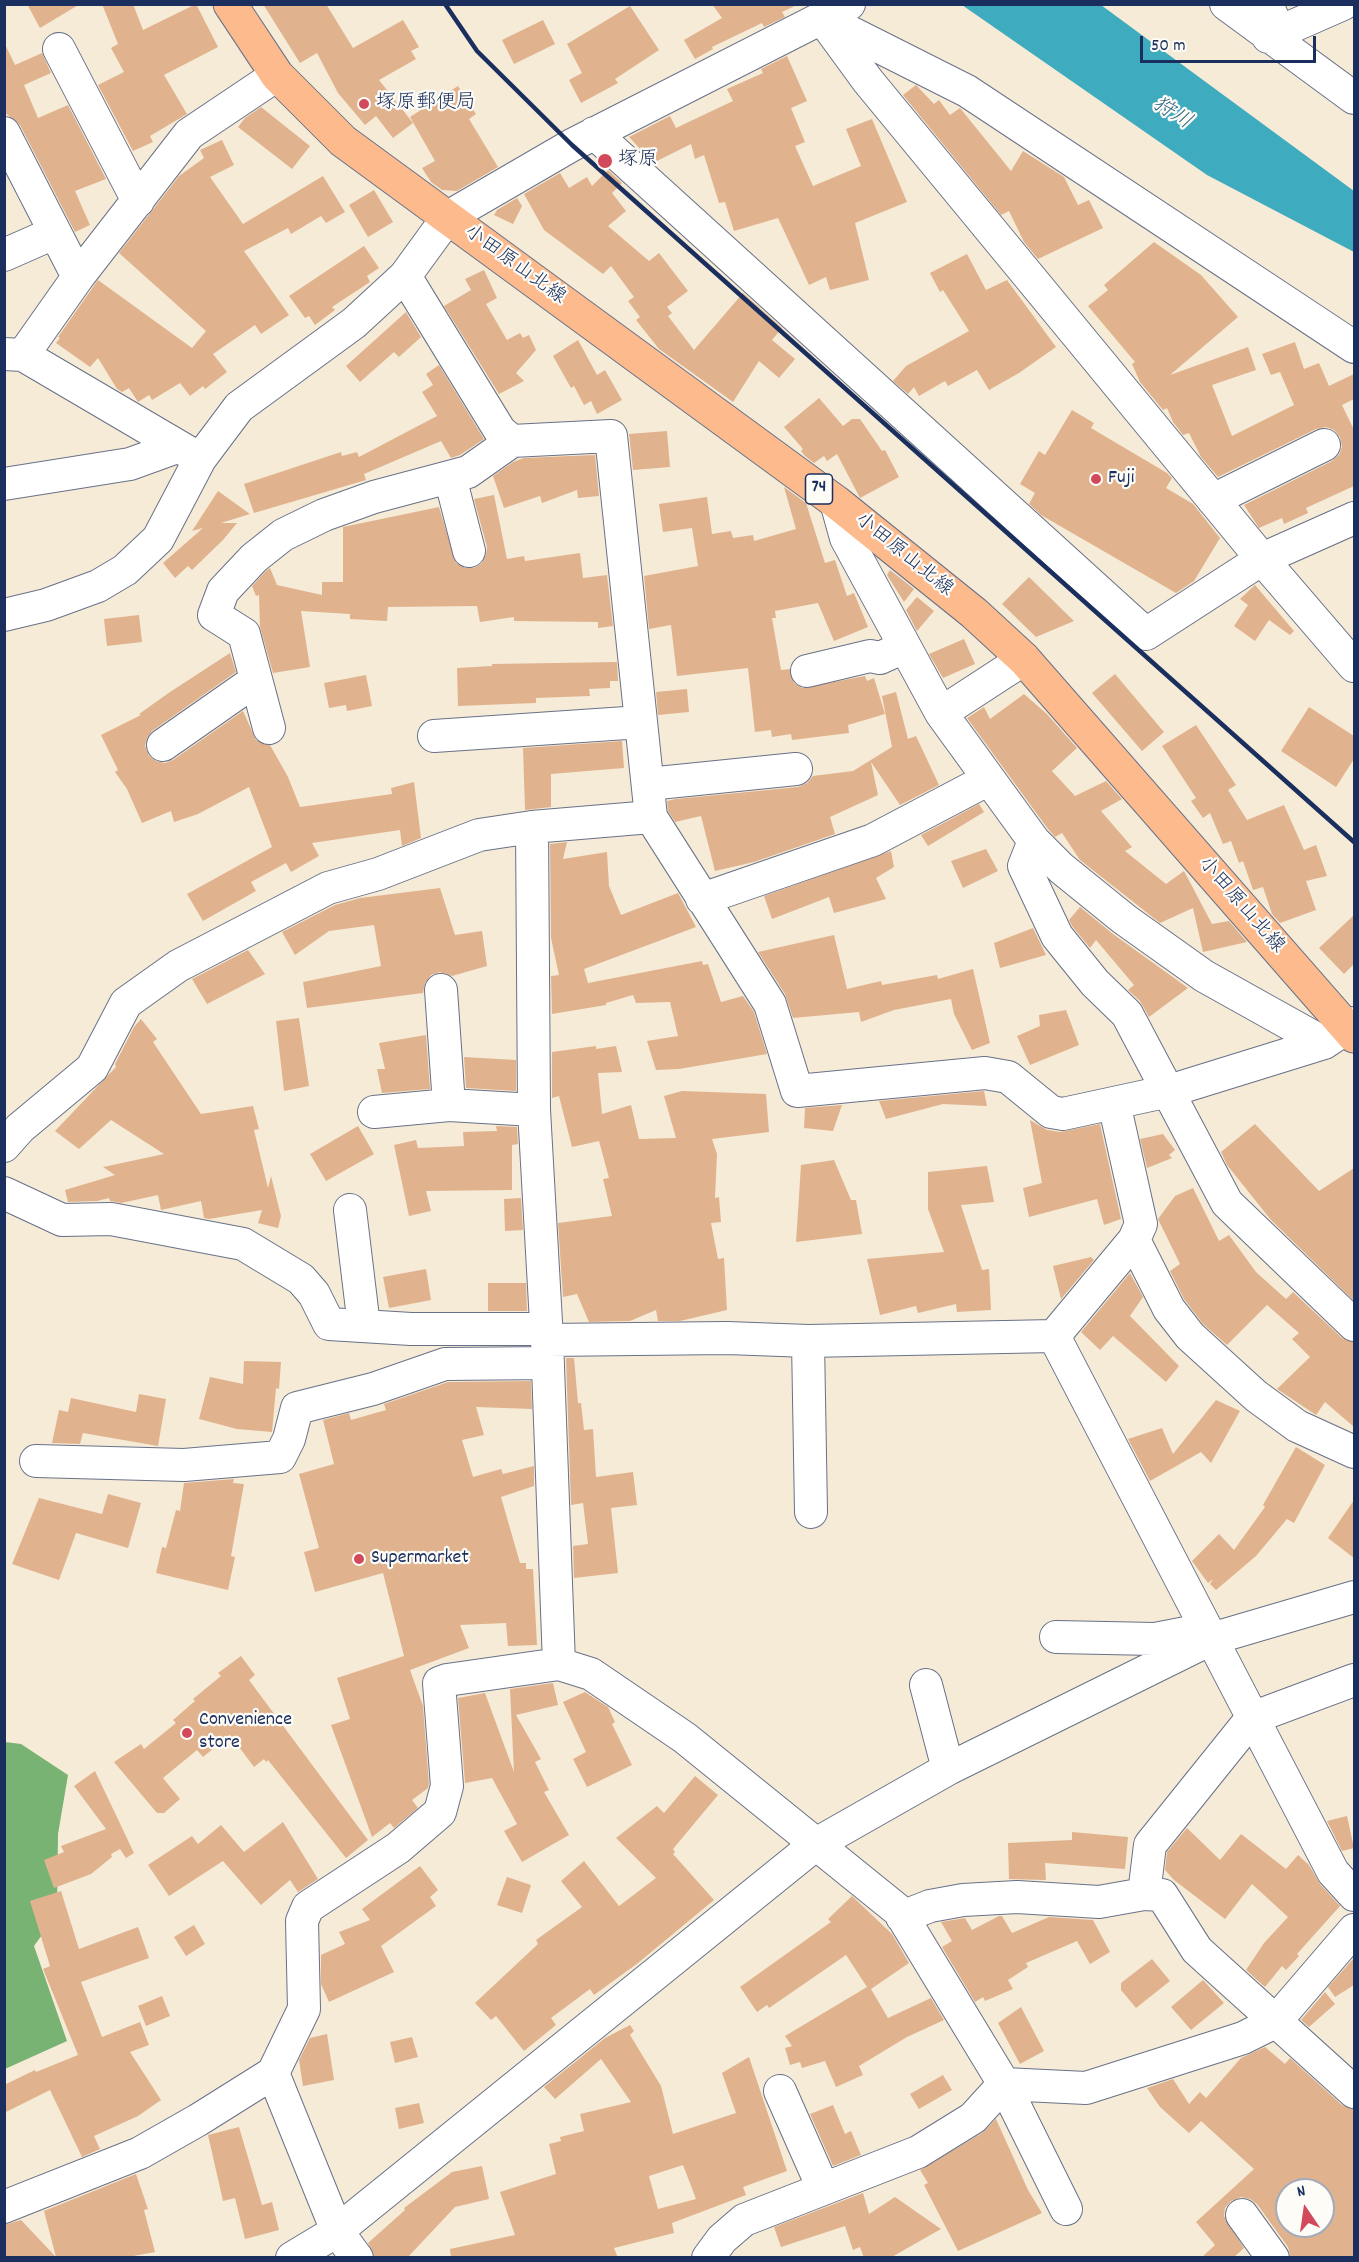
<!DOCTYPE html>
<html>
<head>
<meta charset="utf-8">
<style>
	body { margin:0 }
	#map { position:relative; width:1359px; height:2262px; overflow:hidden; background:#f6ebd7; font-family:Dekko,sans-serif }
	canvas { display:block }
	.frame { position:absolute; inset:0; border:6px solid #1b2f5e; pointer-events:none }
	.north { position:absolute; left:1275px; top:2178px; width:60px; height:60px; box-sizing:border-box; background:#fdfcf7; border:2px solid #a3aaba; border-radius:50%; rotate:347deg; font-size:16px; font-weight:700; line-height:24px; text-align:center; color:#1b2f5e }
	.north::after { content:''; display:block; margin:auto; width:21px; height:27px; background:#d1495b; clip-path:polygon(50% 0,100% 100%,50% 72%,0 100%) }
	.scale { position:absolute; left:1140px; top:36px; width:176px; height:27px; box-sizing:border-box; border:3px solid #1b2f5e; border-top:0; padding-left:8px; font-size:18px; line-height:21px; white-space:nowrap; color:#1b2f5e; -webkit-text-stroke:4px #fdfcf7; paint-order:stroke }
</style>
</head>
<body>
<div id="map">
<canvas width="1359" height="2262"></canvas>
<div class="frame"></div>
<div class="north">N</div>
<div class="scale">50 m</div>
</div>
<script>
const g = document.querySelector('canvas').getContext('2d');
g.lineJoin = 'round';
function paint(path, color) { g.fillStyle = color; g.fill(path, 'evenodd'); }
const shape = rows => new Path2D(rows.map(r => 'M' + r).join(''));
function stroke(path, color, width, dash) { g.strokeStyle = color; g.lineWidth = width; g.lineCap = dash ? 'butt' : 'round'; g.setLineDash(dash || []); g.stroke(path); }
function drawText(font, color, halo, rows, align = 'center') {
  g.font = font + ' Dekko,"Klee One",sans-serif'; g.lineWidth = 4.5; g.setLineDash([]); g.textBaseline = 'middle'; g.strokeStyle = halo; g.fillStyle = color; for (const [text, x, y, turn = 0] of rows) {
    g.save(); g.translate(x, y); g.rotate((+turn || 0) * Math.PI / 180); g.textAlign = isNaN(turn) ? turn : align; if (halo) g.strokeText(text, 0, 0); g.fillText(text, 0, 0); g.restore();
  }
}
paint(shape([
	[5,1742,21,1744,68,1775,58,1834,57,1914,34,1946,67,2041,5,2069]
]), '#78b373');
paint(shape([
	[962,5,1101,5,1354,191,1354,252,1207,175]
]), '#3fabbe');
paint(shape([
	[27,4,80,4,40,28],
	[102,4,133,4,143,30,196,4,218,47,164,75,187,114,150,136,153,142,133,151,98,85,124,72,111,48,118,44],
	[263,4,326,4,353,48,403,20,419,47,411,51,416,59,379,80,413,123,393,138,376,116,365,125,338,93,317,53,300,63],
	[712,4,799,4,782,12,785,17,764,27,762,23,712,47,713,49,695,59,684,40,722,18],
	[630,6,659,50,615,79,618,83,581,103,569,80,582,73,567,44],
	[543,20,555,44,514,64,502,40],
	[4,42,15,65,42,53,51,73,24,85,38,118,68,105,106,179,75,191,90,225,75,232,20,125,4,112],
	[787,56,807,101,791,108,805,142,795,146,813,186,861,166,846,129,872,119,907,202,855,223,869,280,830,290,826,277,809,285,778,218,734,231,725,202,719,203,704,155,695,159,691,144,653,163,629,137,670,116,676,128,733,101,727,89,763,73,761,69],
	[916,85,934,104,939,100,950,115,960,108,1011,171,1023,151,1064,177,1078,205,1089,200,1103,228,1038,259,1024,242,1009,211,1001,215,903,95],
	[458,86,476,114,469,119,498,167,457,191,442,190,431,182,422,168,435,161,410,117],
	[261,107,310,146,292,169,238,127,245,118],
	[222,140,234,165,210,177,243,224,323,176,345,212,326,223,321,216,291,234,288,228,244,251,289,315,261,334,255,325,213,354,227,372,205,389,203,386,190,396,180,383,152,400,149,395,138,402,129,388,122,392,117,389,98,358,90,367,56,343,60,338,58,337,98,280,192,348,206,331,119,253,179,176,204,158,200,150],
	[608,170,622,183,612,193,626,211,608,226,649,261,659,253,688,291,667,307,672,313,668,316,694,350,743,293,782,328,772,340,795,359,779,378,759,361,733,402,659,349,636,320,640,317,628,301,634,297,611,266,603,274,544,230,524,194,560,173,569,188,587,177,592,186],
	[374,190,393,222,368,237,349,205],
	[517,198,522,206,513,224,494,215,497,210],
	[1154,242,1201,275,1238,317,1170,375,1248,347,1256,370,1212,385,1232,436,1294,405,1280,372,1271,375,1262,354,1295,342,1304,369,1319,363,1329,386,1354,374,1354,399,1342,405,1354,430,1354,486,1306,508,1308,513,1284,524,1282,518,1259,528,1244,505,1332,461,1339,455,1342,447,1340,437,1334,430,1326,427,1316,429,1218,477,1201,457,1189,433,1183,435,1173,422,1167,408,1163,410,1140,382,1132,364,1135,362,1088,306,1108,290,1104,285],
	[364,246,379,268,367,276,370,282,332,307,335,310,315,325,309,316,305,318,289,296],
	[967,254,986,290,1007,280,1056,347,1019,373,989,390,977,370,948,386,945,381,919,396,914,387,908,394,893,381,906,366,969,331,943,290,940,292,930,273],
	[484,270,497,298,486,304,507,340,520,333,523,338,529,335,536,350,516,373,524,381,499,394,444,306,471,290,465,279],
	[406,312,421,337,399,357,394,352,360,382,346,366],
	[578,340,597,375,605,370,622,400,597,414,591,401,584,405,574,386,571,388,553,356],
	[439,365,484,439,460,455,451,458,441,441,364,474,366,480,254,513,244,484,341,452,342,456,357,452,359,457,437,416,422,392,433,385,426,374],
	[819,398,843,426,852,419,860,419,882,451,885,450,899,477,860,498,837,454,827,461,824,456,814,463,805,456,801,451,803,449,784,427],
	[1072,410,1094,423,1091,428,1167,473,1172,478,1166,488,1193,504,1220,538,1194,581,1176,593,1041,515,1029,504,1035,493,1020,484,1039,451,1045,455],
	[667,431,670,467,633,470,629,434],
	[595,455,599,496,578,498,577,490,542,503,540,496,504,508,493,476,513,462,524,458],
	[784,487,806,503,825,563,835,560,847,596,854,593,868,627,834,641,818,603,775,611,776,618,772,618,781,670,790,669,794,683,802,688,865,676,867,681,874,678,885,714,848,725,849,733,792,740,791,734,772,737,771,730,755,732,748,668,677,676,671,625,649,629,644,576,698,566,692,528,663,532,659,504,707,497,712,534,731,531,733,538,753,535,754,541,796,529],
	[218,491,250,514,221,523,237,523,223,540,192,570,188,566,175,578,163,563,203,528,192,531],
	[494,495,507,559,524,556,525,561,580,553,583,578,607,575,613,626,598,628,598,622,514,621,514,617,480,622,477,606,388,607,387,621,350,619,350,614,301,611,310,667,273,673,260,627,259,595,256,596,252,586,266,571,270,568,277,585,322,595,322,582,343,582,343,527,439,507,456,563,465,568,474,568,482,563,486,555,487,547,474,499],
	[890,570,914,589,904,602,887,575],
	[1029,577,1074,621,1036,637,1002,604],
	[1255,585,1294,631,1290,635,1269,620,1255,641,1234,626,1248,605,1240,599],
	[917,597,934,611,917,631,906,610],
	[139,615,142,642,107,646,104,619],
	[964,639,975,664,943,678,929,654],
	[230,653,236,672,152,731,147,738,145,746,149,756,156,761,165,763,173,760,243,711,256,740,270,745,288,777,300,807,392,794,391,788,414,782,421,838,402,846,400,830,312,843,319,856,291,872,286,863,251,882,256,891,203,921,187,894,272,847,249,787,198,814,174,822,171,811,142,823,127,789,115,772,118,770,101,735,141,715,139,714,170,692],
	[617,662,618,681,610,681,610,688,589,689,590,696,536,698,536,703,458,706,457,668,492,666,492,664],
	[1115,674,1164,732,1142,751,1092,693],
	[366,675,372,706,347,711,346,705,329,708,324,683],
	[687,689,689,712,658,715,656,692],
	[896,692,908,739,916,736,939,785,900,805,871,762,878,795,830,817,835,834,754,862,715,871,701,816,675,822,668,811,667,801,676,799,798,787,807,783,813,776,853,771,892,747,882,696],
	[1024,694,1047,714,1077,748,1052,771,1075,796,1106,781,1122,799,1101,811,1132,847,1125,851,1166,884,1184,871,1212,924,1229,921,1247,942,1203,952,1193,908,1160,923,1080,860,1062,833,1055,837,1048,829,967,718,984,707,990,719],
	[1309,707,1354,736,1354,759,1336,787,1281,751],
	[1196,725,1236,785,1228,790,1247,820,1284,805,1304,850,1316,845,1327,876,1306,881,1316,910,1280,923,1272,914,1263,887,1253,890,1243,861,1239,863,1231,841,1223,844,1210,813,1203,818,1191,801,1196,798,1162,746],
	[622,741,624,768,551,774,551,807,525,810,523,748],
	[979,804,984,812,928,846,921,835],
	[567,842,563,859,607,852,609,886,621,915,678,893,696,927,584,969,588,983,702,961,703,965,708,964,721,1002,743,996,754,1012,767,1054,679,1069,656,1070,647,1041,678,1036,670,1002,636,1003,633,995,606,1003,606,1005,552,1014,551,976,559,975,551,938,550,844],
	[986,849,998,871,963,888,951,861],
	[891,851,894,867,876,878,886,899,834,913,829,897,772,919,764,896],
	[440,888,455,935,482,931,487,966,452,976,440,972,431,975,425,983,423,993,307,1008,303,982,381,966,374,925,329,931,295,955,282,932,335,905,360,898],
	[1080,907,1113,934,1188,988,1149,1017,1140,1001,1128,990,1134,985,1096,940,1090,948,1072,926,1069,920],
	[1354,915,1354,964,1344,974,1319,948],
	[1033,928,1046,955,1000,968,994,943],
	[834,935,847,989,881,981,882,985,937,975,938,979,973,969,990,1043,972,1050,954,1014,951,999,894,1010,861,1022,859,1012,793,1018,785,994,758,952],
	[248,950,265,974,207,1004,192,979],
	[1066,1010,1079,1045,1030,1065,1017,1036,1040,1026,1039,1015],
	[299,1018,309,1086,284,1091,276,1021],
	[141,1019,157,1039,153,1042,201,1114,253,1106,259,1129,254,1130,268,1188,271,1176,281,1216,278,1228,258,1223,262,1210,209,1219,204,1218,201,1201,161,1210,158,1195,121,1203,110,1201,109,1198,97,1201,68,1202,65,1190,115,1175,103,1167,164,1154,111,1120,79,1149,55,1131,116,1067,115,1064,134,1027],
	[426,1035,430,1089,382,1093,377,1069,385,1069,379,1043],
	[596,1046,596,1049,616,1046,622,1072,598,1073,602,1114,631,1105,639,1139,676,1138,664,1096,682,1091,766,1094,769,1132,712,1139,717,1154,715,1198,719,1197,721,1222,711,1223,718,1259,724,1258,727,1310,680,1321,658,1321,656,1310,630,1321,589,1322,577,1294,563,1297,558,1223,612,1216,603,1179,609,1178,599,1141,572,1147,559,1096,552,1098,552,1052],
	[464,1057,516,1060,516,1091,466,1088],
	[984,1091,987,1106,943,1104,886,1119,879,1101],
	[842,1105,833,1131,804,1128,805,1108],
	[1030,1120,1047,1130,1060,1132,1100,1124,1121,1219,1104,1225,1097,1199,1029,1217,1023,1188,1042,1183],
	[1255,1124,1319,1191,1354,1168,1354,1301,1271,1220,1227,1165,1221,1152],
	[358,1126,374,1154,326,1181,310,1154],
	[496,1126,517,1127,518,1144,512,1145,512,1190,426,1191,431,1211,409,1216,394,1145,416,1140,418,1148,464,1146,463,1132,497,1131],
	[1163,1134,1175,1150,1169,1155,1172,1158,1147,1168,1140,1139],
	[834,1160,851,1200,856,1200,862,1234,796,1242,801,1165],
	[987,1166,994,1202,961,1205,982,1270,989,1269,991,1310,957,1312,956,1304,918,1313,916,1306,880,1315,867,1259,944,1252,928,1209,928,1172],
	[1193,1188,1219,1241,1229,1235,1256,1272,1286,1299,1293,1292,1342,1338,1354,1342,1354,1427,1325,1402,1316,1415,1277,1389,1310,1357,1292,1339,1299,1333,1267,1305,1227,1345,1203,1324,1184,1299,1170,1271,1180,1264,1158,1219,1175,1196],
	[521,1198,523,1230,505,1231,504,1199],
	[1091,1257,1094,1260,1061,1299,1053,1266],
	[426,1269,431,1300,389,1308,383,1277],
	[1130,1273,1143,1297,1130,1316,1179,1366,1166,1382,1113,1336,1100,1350,1081,1332],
	[488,1283,526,1283,527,1311,488,1311],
	[566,1358,574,1358,578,1403,581,1403,584,1430,593,1429,596,1477,633,1472,637,1505,611,1508,618,1573,574,1578,573,1546,588,1544,583,1503,571,1505],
	[244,1361,281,1362,279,1389,276,1388,272,1432,237,1429,199,1419,210,1377,243,1384],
	[531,1381,532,1409,476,1407,484,1435,462,1440,473,1477,501,1469,503,1474,534,1466,534,1486,501,1497,520,1563,526,1563,526,1569,533,1569,537,1645,508,1646,506,1623,460,1625,469,1648,410,1670,423,1706,429,1784,428,1788,412,1800,418,1808,394,1828,390,1823,372,1837,331,1725,350,1719,337,1678,404,1656,383,1573,315,1592,304,1552,319,1548,299,1474,334,1464,323,1420,349,1413,351,1420,386,1410,384,1404,448,1382],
	[139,1394,166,1399,158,1446,83,1433,80,1444,52,1443,59,1410,68,1412,71,1398,136,1412],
	[1216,1400,1240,1411,1211,1463,1201,1452,1150,1481,1128,1439,1162,1428,1173,1454],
	[1296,1447,1325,1465,1294,1523,1287,1519,1256,1556,1216,1590,1210,1584,1213,1579,1208,1583,1192,1561,1219,1534,1234,1550,1265,1507,1263,1505],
	[234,1479,233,1483,244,1484,231,1556,235,1557,228,1590,156,1573,162,1547,166,1548,176,1510,180,1511,184,1483],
	[108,1494,141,1503,128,1548,76,1533,59,1580,12,1564,39,1498,102,1514],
	[1354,1500,1354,1558,1328,1538],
	[241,1656,255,1675,249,1680,368,1840,346,1858,268,1760,266,1762,264,1759,254,1767,230,1735,203,1757,197,1750,163,1778,180,1799,164,1813,157,1813,114,1762,141,1744,144,1749,176,1723,173,1720,195,1701,193,1699,221,1676,218,1673],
	[553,1683,558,1705,516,1715,541,1759,535,1762,549,1790,544,1792,569,1835,522,1862,504,1831,517,1824,492,1778,465,1783,458,1698,485,1693,514,1772,510,1689],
	[585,1692,608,1707,615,1722,612,1724,632,1765,587,1787,573,1759,586,1752,563,1702],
	[95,1771,134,1853,126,1858,120,1849,111,1854,112,1857,91,1874,54,1888,44,1860,64,1852,61,1846,106,1829,74,1786],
	[695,1776,718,1795,673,1849,675,1852,673,1854,714,1900,638,1963,594,1995,590,1989,551,2018,556,2025,524,2051,496,2016,491,2020,475,2003,538,1944,536,1940,582,1907,561,1881,584,1861,619,1906,656,1878,616,1838,657,1806,664,1813],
	[1347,1816,1354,1848,1342,1851,1327,1821],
	[283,1822,318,1879,298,1892,290,1880,261,1905,223,1861,169,1896,148,1865,192,1836,198,1844,221,1825,244,1852],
	[1187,1828,1220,1860,1241,1834,1286,1869,1298,1855,1309,1865,1320,1884,1340,1906,1297,1954,1299,1956,1286,1970,1282,1966,1265,1987,1246,1970,1264,1943,1288,1917,1252,1884,1225,1919,1174,1880,1165,1870,1167,1852],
	[1072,1832,1128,1837,1125,1869,1045,1863,1046,1880,1009,1879,1008,1843,1072,1840],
	[420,1866,438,1890,430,1897,436,1906,381,1946,394,1972,329,2002,321,1984,321,1955,345,1944,339,1932,370,1920,362,1909],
	[507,1877,531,1885,522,1913,497,1905],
	[61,1891,79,1949,138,1927,149,1958,81,1982,102,2037,140,2022,149,2045,130,2052,161,2100,138,2116,94,2136,100,2149,82,2157,50,2090,4,2113,4,2085,35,2070,36,2072,78,2055,43,1969,50,1966,30,1901],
	[852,1896,892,1934,909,1963,871,1989,888,2018,931,1998,944,2020,907,2037,859,2066,863,2075,836,2087,825,2061,802,2068,800,2062,790,2065,785,2048,792,2046,785,2036,867,1987,846,1955,769,2008,767,2005,757,2012,740,1987,831,1922,828,1919],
	[999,1916,1002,1916,1012,1933,1049,1917,1093,1920,1110,1952,1090,1964,1077,1941,1026,1963,1028,1967,1008,1980,1013,1989,985,2001,983,1997,975,2002,942,1947,952,1941,941,1922,965,1918,972,1930],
	[194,1925,205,1944,186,1956,174,1937],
	[1354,1958,1354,1985,1335,1997,1328,1987],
	[1152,1959,1170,1981,1136,2008,1121,1990,1121,1983],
	[1203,1980,1224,2003,1191,2030,1171,2007],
	[1325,1992,1335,2004,1309,2027,1301,2020],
	[162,1996,170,2016,146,2026,138,2006],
	[1021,2007,1044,2051,1020,2064,998,2023],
	[630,2025,634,2031,630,2035,661,2086,673,2134,736,2113,722,2073,749,2057,787,2171,743,2187,746,2195,672,2223,674,2233,614,2248,618,2258,451,2258,450,2249,515,2235,500,2192,556,2174,549,2144,561,2141,560,2137,584,2131,580,2114,631,2102,601,2059,555,2099,544,2087,605,2038],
	[683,2165,696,2199,658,2209,649,2176],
	[327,2034,334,2080,303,2086,299,2060,310,2038],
	[412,2037,418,2057,395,2063,390,2042],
	[1265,2047,1285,2064,1290,2058,1342,2105,1354,2109,1354,2258,1291,2258,1288,2247,1257,2204,1250,2199,1241,2197,1231,2201,1225,2208,1224,2216,1244,2248,1233,2258,1201,2258,1215,2245,1196,2222,1254,2169,1201,2121,1189,2133,1160,2107,1147,2088,1173,2079,1189,2104,1200,2092,1206,2098,1241,2058],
	[1287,2190,1323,2190,1323,2226,1287,2226],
	[943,2075,952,2090,919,2109,910,2094],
	[419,2103,424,2123,399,2129,395,2108],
	[833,2105,845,2134,851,2131,861,2155,833,2166,810,2114],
	[996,2119,1028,2190,1042,2213,958,2251,924,2185,928,2183,920,2170,982,2133],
	[239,2127,262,2205,272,2202,279,2230,245,2239,235,2198,223,2201,208,2135],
	[482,2166,489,2199,455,2207,407,2258,375,2258,368,2243,405,2210,404,2208,452,2172],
	[136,2174,148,2209,144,2210,155,2252,123,2258,4,2258,4,2225,21,2220,56,2257,44,2211],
	[863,2193,869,2214,895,2197,941,2229,890,2258,864,2258,860,2247,853,2250,845,2226,781,2247,774,2227]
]), '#e0b38e');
const minor = shape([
	[1226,4,1354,98],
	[1267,4,1278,30],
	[822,18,868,81,1262,559,1354,666],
	[828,21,967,91,1354,347],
	[1268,37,1343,4],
	[59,49,138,201],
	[4,133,78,277],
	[594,133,1146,634,1262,559,1354,518],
	[4,255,54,233],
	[405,276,500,431,512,441,611,436,651,817,770,1004,797,1091,985,1073,1008,1077,1051,1112,1063,1114,1169,1091,1324,1043,1354,1023],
	[4,354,23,355,200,459],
	[23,355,78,277,189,134,277,75],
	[450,477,469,551],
	[4,484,130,464,177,447],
	[1213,500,1324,445],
	[836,502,846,538,941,713,1034,841,1061,868,1124,919,1204,976,1324,1043],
	[4,615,46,605,98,586,125,570,158,539,200,459,239,407,354,323,405,276,448,217,572,145,849,4],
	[807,671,870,656,880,658,904,647],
	[941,713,1024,659],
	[269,728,244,634,214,615,223,591,254,558,283,535,324,515,374,497,468,472,512,441],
	[434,736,641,722],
	[163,745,256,680],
	[648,784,796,769],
	[532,827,534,1110,547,1340,559,1664],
	[1034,841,1024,866,1057,936,1095,983,1127,1014,1227,1203,1354,1325],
	[702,899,873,840,987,780],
	[441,990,449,1105],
	[374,1112,449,1105,534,1110],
	[4,1146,20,1128,92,1068,126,1003,178,966,328,888,378,874,479,835,532,827,651,817],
	[4,1193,62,1220,111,1219,243,1244,301,1279,314,1294,329,1324,411,1329,546,1329],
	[350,1210,364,1326],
	[1134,1240,1169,1309,1190,1336,1256,1396,1297,1426,1354,1452],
	[1054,1336,1333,1872,1354,1895],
	[547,1340,727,1338,808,1341,1054,1336,1134,1240,1141,1224,1114,1103],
	[808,1341,811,1512],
	[36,1461,184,1465,280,1457,289,1439,297,1408,373,1389,445,1364,548,1363],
	[1056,1637,1155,1639,1186,1633,1206,1638],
	[926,1685,948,1769],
	[1144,1894,1150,1845,1252,1718,1354,1680],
	[902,1917,930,1906,963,1900,1017,1897,1099,1902,1144,1894,1162,1895,1197,1950,1354,2092],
	[273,2073,337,2231,357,2258],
	[780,2091,823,2188],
	[4,2207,140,2153,198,2120,273,2073,304,2009,302,1921,308,1907,398,1848,440,1812,447,1786,439,1683,447,1680,559,1664,591,1674,685,1738,899,1911,1004,2084,1066,2209],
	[1242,2215,1273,2258],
	[292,2258,337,2231,816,1844,948,1769,1211,1639,1354,1597],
	[708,2258,722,2239,744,2220,918,2152,973,2118,1004,2084,1086,2088,1243,2038,1275,2022,1354,1930]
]);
const major = shape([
	[230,4,277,75,343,141,836,502,974,613,1024,659,1354,1036]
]);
stroke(minor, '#687188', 34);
stroke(major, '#687188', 35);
stroke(minor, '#fff', 32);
stroke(major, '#fcba8d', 33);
stroke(shape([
	[445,4,477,51,572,145,1354,842]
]), '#1b2f5e', 4.5);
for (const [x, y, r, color] of [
	[364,104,6,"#d1495b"],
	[605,161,8,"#d1495b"],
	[1096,479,6,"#d1495b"],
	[359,1559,6,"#d1495b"],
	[187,1733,6,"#d1495b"]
]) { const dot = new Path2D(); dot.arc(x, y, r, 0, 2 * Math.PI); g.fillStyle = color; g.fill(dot); stroke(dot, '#fdfcf7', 2); }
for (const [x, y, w] of [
	[819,489,27]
]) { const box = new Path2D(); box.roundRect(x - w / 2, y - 15, w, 30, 4.5); g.fillStyle = '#fdfcf7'; g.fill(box); stroke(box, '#1b2f5e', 1.5); }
drawText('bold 18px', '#1b2f5e', null, [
	["74",819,489]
]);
drawText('20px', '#1b2f5e', '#fdfcf7', [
	["塚原郵便局",376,104],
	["塚原",618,161],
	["Fuji",1108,479],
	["Supermarket",371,1559],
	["Convenience",199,1721],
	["store",199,1744]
], 'left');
drawText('20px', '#1b2f5e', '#fdfcf7', [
	["小田原山北線",514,266,36],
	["小田原山北線",903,556,39],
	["小田原山北線",1240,906,49]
]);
drawText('italic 21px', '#296184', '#fdfcf7', [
	["狩川",1171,115,32]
]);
</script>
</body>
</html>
